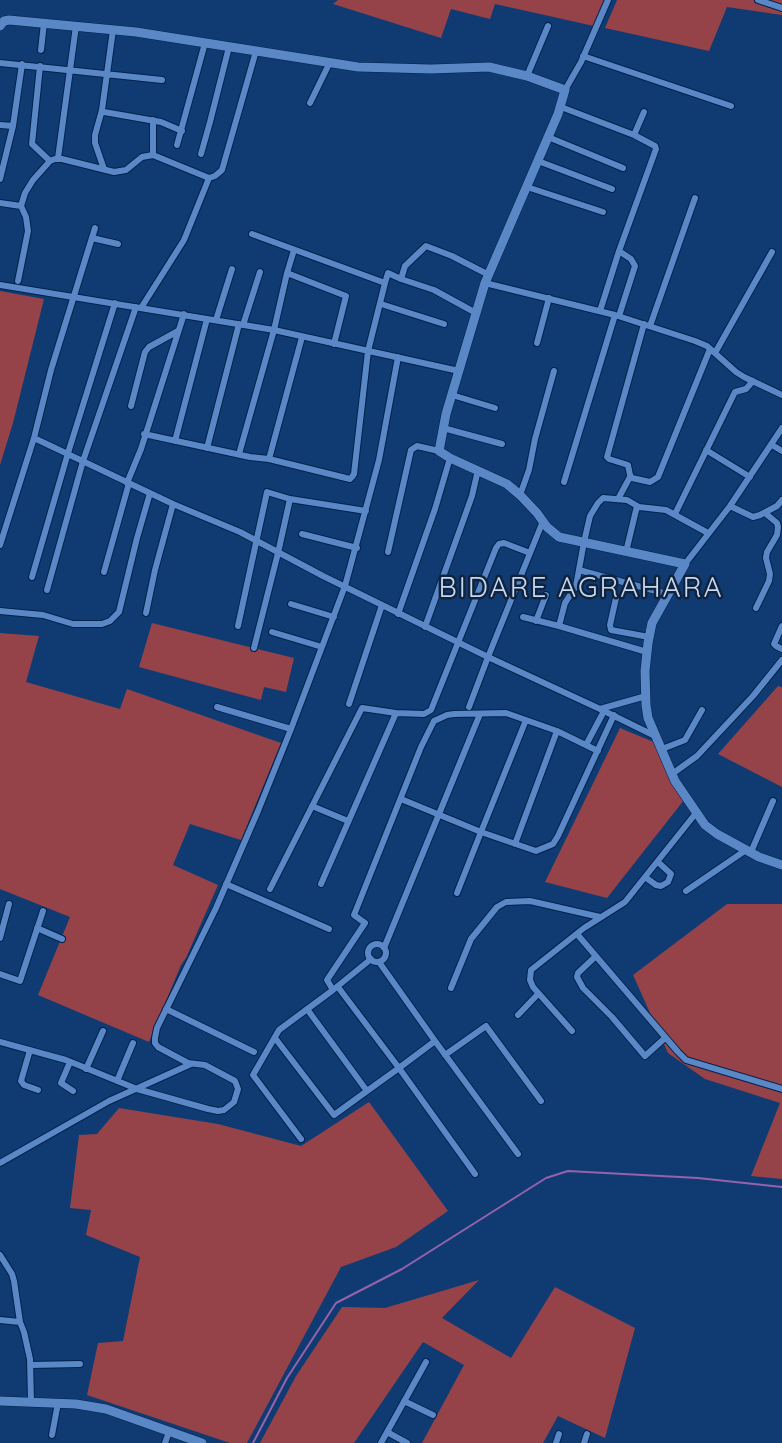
<!DOCTYPE html>
<html>
<head>
<meta charset="utf-8">
<style>
	body { margin:0 }
	canvas { display:block; background:#0f3b72 }
</style>
</head>
<body>
<canvas width="782" height="1443"></canvas>
<script>
const g = document.querySelector('canvas').getContext('2d');
g.lineJoin = 'round';
function paint(path, color) { g.fillStyle = color; g.fill(path, 'evenodd'); }
const shape = rows => new Path2D(rows.map(r => 'M' + r).join(''));
function stroke(path, color, width, dash) { g.strokeStyle = color; g.lineWidth = width; g.lineCap = dash ? 'butt' : 'round'; g.setLineDash(dash || []); g.stroke(path); }
function drawText(font, color, halo, rows, align = 'center') {
  g.font = font + ' Quicksand,sans-serif'; g.lineWidth = 5; g.setLineDash([]); g.textBaseline = 'middle'; g.strokeStyle = halo; g.fillStyle = color; for (const [text, x, y, turn = 0] of rows) {
    g.save(); g.translate(x, y); g.rotate((+turn || 0) * Math.PI / 180); g.textAlign = isNaN(turn) ? turn : align; if (halo) g.strokeText(text, 0, 0); g.fillText(text, 0, 0); g.restore();
  }
}
paint(shape([
	[338,0,605,0,594,26,495,4,490,19,451,9,441,38,333,4],
	[617,0,782,0,782,15,727,7,709,51,605,28],
	[0,291,44,299,13,423,0,465],
	[152,623,294,658,286,692,264,687,261,700,139,667],
	[0,633,39,636,26,682,120,709,127,689,281,743,241,840,190,824,173,865,218,885,186,958,181,965,149,1042,38,995,70,917,0,889],
	[778,686,782,687,782,787,718,754],
	[620,728,656,743,684,800,607,898,545,882],
	[727,904,782,904,782,1179,751,1176,780,1103,705,1079,668,1053,633,975],
	[369,1102,448,1211,396,1247,341,1267,247,1443,230,1443,87,1395,98,1343,123,1341,140,1257,86,1235,91,1210,70,1208,79,1135,97,1134,119,1108,218,1124,301,1146],
	[479,1280,442,1318,511,1358,555,1287,635,1328,605,1438,558,1416,543,1443,422,1443,464,1365,423,1342,354,1443,260,1443,296,1376,342,1307,385,1308]
]), '#954249');
stroke(shape([
	[253,1443,287,1378,336,1303,402,1269,546,1178,568,1171,698,1178,782,1187]
]), '#9761ab', 2);
const street = shape([
	[758,0,782,8],
	[113,30,102,110,104,112,161,122,182,131],
	[41,50,44,23],
	[583,56,731,106],
	[0,63,162,80],
	[40,66,32,144,50,161],
	[527,76,548,26],
	[565,90,581,62,608,0],
	[310,103,330,62],
	[561,107,634,135,655,146,656,149,619,251,600,311],
	[102,110,95,135,95,143,104,169],
	[0,125,13,126],
	[634,135,644,112],
	[548,137,623,168],
	[177,145,205,43],
	[201,154,210,122,229,47],
	[153,155,153,120],
	[58,158,76,26],
	[538,161,612,189],
	[0,179,13,126,22,64],
	[527,187,603,212],
	[0,203,21,206,26,217,28,231,18,281],
	[21,206,25,193,33,180,50,161,55,159,62,159,114,172,126,170,142,157,153,155,209,178],
	[92,238,118,244],
	[619,251,631,259,635,266,619,316],
	[287,273,346,296,334,344],
	[401,279,434,290,476,313],
	[385,283,388,273,401,279,405,266,426,246,452,256,489,275],
	[485,283,615,315,695,341,707,346,736,372,744,377,782,395],
	[0,285,274,330,459,371],
	[381,304,444,324],
	[141,308,184,240,209,178,215,176,222,170,256,51],
	[216,320,232,269],
	[644,324,607,457,609,459,628,465,630,475,632,478,650,482,658,477,710,349],
	[243,325,260,272],
	[650,326,695,198],
	[537,343,549,298],
	[715,353,772,252],
	[452,395,495,408],
	[131,406,145,352,149,347,178,331],
	[443,428,502,444],
	[144,434,250,457,269,459,350,479,352,477,354,474,368,351,385,283,252,234],
	[34,438,173,504,240,532,323,576,488,657,543,521],
	[175,441,207,319],
	[772,445,782,451],
	[207,448,239,324],
	[706,450,750,477],
	[239,454,274,330,287,273,294,250],
	[269,459,302,337],
	[564,482,615,315],
	[127,483,141,449,184,314],
	[520,495,529,470,535,439,554,371],
	[618,499,630,477],
	[730,506,753,517,760,515,777,506,782,500],
	[675,514,733,396,735,392,746,389,753,381],
	[302,534,357,548],
	[0,545,34,438,51,370,95,228],
	[388,552,411,450,417,446,439,451],
	[626,552,637,506],
	[685,564,730,506,782,428],
	[579,570,667,594],
	[104,572,129,483],
	[32,577,68,453,115,303],
	[47,590,83,461,136,307],
	[616,598,610,625,611,630,649,637],
	[291,604,334,617],
	[756,608,769,581,770,574,766,558,767,552,777,535,778,527,777,523,765,513],
	[0,611,43,615,73,624,102,624,110,621,119,612,137,538,150,493],
	[146,613,155,570,173,504],
	[398,614,435,509,450,458],
	[523,617,559,626,565,603,576,586,584,542,590,516,598,503,603,498,627,500,639,507,666,510,708,533],
	[536,621,546,595],
	[238,626,267,492,290,499,366,511],
	[559,626,647,652],
	[782,626,774,644,776,646,782,649],
	[425,627,472,496,478,470],
	[272,632,322,647],
	[254,648,278,553,290,499],
	[349,704,382,605],
	[217,707,291,729],
	[469,707,488,657,600,709,655,736],
	[600,709,646,696],
	[586,745,604,711],
	[662,749,685,740,702,710],
	[672,774,697,756,753,696,782,660],
	[401,799,481,832,526,720],
	[312,806,348,821],
	[515,844,557,731],
	[751,852,773,801],
	[645,877,656,885,661,886,668,882,671,874,658,862],
	[226,884,329,929],
	[321,884,396,713,424,714,431,710,496,548,499,544,504,543,530,553],
	[270,889,362,708,396,713],
	[686,891,746,850],
	[457,893,481,832,536,851,553,844,558,836,614,715],
	[37,928,62,939],
	[577,934,678,1052,686,1060,782,1089],
	[0,938,9,904],
	'368 953a9 9 0 1 1 18 0a9 9 0 1 1-18 0Z',
	[384,948,480,714],
	[596,956,578,973,577,977,583,988,612,1017,645,1056,665,1038],
	[379,962,435,1041,518,1154],
	[0,974,20,981,43,911],
	[338,987,399,1068,435,1041],
	[451,988,471,939,497,907,506,902,530,901,600,917],
	[333,990,327,980,365,923,354,915,421,747,434,721,447,715,454,714,506,713,557,731,598,751],
	[166,1009,254,1052],
	[518,1015,538,994],
	[572,1031,533,987,530,980,531,970,584,928,625,902,696,813],
	[275,1038,334,1115,367,1091,307,1009],
	[0,1042,66,1060,137,1089,208,1109,218,1111,224,1110,234,1102,238,1089,235,1081,205,1065,188,1063,158,1047,155,1043,155,1038,157,1028,216,908,258,811,291,729,345,586,379,460,398,357],
	[30,1050,21,1081,24,1085,38,1090],
	[445,1055,486,1026,541,1101],
	[70,1062,61,1083,73,1091],
	[86,1069,103,1031],
	[117,1081,133,1043],
	[367,1091,399,1068,475,1174],
	[301,1139,253,1075,279,1030,333,990,371,959],
	[0,1163,109,1101,191,1064],
	[0,1255,12,1274,14,1281,20,1322],
	[0,1320,20,1322,24,1332,30,1359,31,1401],
	[31,1365,80,1364],
	[404,1401,433,1415],
	[387,1432,407,1443],
	[52,1435,58,1403],
	[165,1443,169,1432],
	[381,1443,426,1362],
	[556,1443,559,1434],
	[584,1443,587,1434]
]);
const secondary = shape([
	[0,26,4,21,9,20,136,32,358,67,431,69,489,67,527,76,565,90,558,114,485,283,446,414,439,451,450,458,507,484,520,495,537,513,547,527,559,537,685,564,652,623,648,643,645,671,646,705,648,718,675,781,705,825,717,834,759,857,782,865],
	[0,1401,76,1404,106,1409,202,1443]
]);
stroke(street, '#02214b', 8);
stroke(secondary, '#02214b', 10);
stroke(street, '#5a87c5', 6);
stroke(secondary, '#5a87c5', 9);
g.letterSpacing = '2px';
drawText('28px', '#c4d8f2', '#11233c', [
	["BIDARE AGRAHARA",581,589]
]);
g.letterSpacing = '0px';
</script>
</body>
</html>
